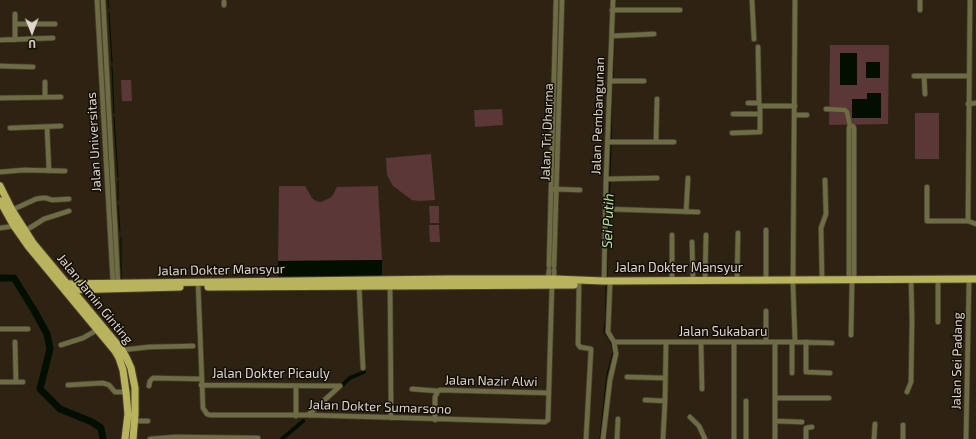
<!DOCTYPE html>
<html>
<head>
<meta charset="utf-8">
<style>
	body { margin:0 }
	#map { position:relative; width:976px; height:439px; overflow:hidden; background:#2e2312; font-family:"Exo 2",sans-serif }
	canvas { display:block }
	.north { position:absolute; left:12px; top:12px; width:40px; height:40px; -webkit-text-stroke:3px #120d06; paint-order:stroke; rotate:179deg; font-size:11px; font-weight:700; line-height:16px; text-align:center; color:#dfd7cd }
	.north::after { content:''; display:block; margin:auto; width:14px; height:18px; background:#dfd7cd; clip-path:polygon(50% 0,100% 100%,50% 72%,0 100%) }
</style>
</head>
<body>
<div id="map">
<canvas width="976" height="439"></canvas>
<div class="north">U</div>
</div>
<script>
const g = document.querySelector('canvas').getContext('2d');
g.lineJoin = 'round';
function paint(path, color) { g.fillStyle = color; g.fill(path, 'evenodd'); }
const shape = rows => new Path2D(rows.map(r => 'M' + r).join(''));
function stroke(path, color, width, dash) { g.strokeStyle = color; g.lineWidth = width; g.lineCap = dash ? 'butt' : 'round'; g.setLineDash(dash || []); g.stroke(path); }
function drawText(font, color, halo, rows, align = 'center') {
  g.font = font + ' "Exo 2",sans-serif'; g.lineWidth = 3; g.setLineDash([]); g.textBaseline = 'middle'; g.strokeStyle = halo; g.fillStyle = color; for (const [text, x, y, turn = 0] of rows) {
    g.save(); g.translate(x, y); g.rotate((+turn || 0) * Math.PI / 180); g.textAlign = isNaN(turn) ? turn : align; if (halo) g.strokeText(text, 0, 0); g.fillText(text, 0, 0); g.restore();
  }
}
paint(shape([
	[830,45,889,45,888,124,829,125],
	[121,80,131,80,132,101,122,101],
	[502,109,503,125,475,127,474,110],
	[915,113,939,113,939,159,915,159],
	[431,154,435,200,420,201,412,200,393,186,387,175,386,158],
	[279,186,305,186,312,198,316,201,321,202,330,198,333,195,337,187,378,186,382,260,278,261],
	[429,206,439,206,439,223,430,223],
	[429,225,439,225,440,242,430,242]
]), '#5b3737');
paint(shape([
	[840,53,857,53,857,85,840,85],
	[866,62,880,62,880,78,866,78],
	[867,93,881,93,881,118,852,118,852,99,867,99],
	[382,260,382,280,279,281,278,261]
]), '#020f00');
stroke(shape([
	[108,0,109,8],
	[109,13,112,62],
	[614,33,614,23],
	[112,66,114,113],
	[613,79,614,39],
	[114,117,118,177],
	[611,139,612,83],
	[610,177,611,145],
	[118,181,118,200],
	[118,205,120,231],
	[609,207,610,181],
	[121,237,121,281],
	[607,277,609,210],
	[600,439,607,374,613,352,611,343,604,332,606,313,606,284]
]), '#020f00', 1);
stroke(shape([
	[338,389,350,378,364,372],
	[282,439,303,421]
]), '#020f00', 4);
stroke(shape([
	[0,278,14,278,35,312,47,334,50,349,40,389,60,409,92,422,101,428,103,439]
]), '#020f00', 7);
const street = shape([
	[97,0,113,283],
	[103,0,118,283],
	[752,0,754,39],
	[224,5,224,2],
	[612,10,680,10],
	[920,10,920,0],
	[15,24,15,14],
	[612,36,654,34],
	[0,40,53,38],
	[15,40,15,24,55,24],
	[758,47,759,103],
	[0,66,33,67],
	[914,76,969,76],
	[924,76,925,94],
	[610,81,644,81],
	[45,82,45,97],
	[0,98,61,97],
	[748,103,759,103,760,106,795,106],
	[968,104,976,103],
	[826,109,845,110,847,112,850,126,849,128,849,281],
	[733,114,760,114],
	[795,115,807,115],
	[850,126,853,126,854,128,854,281],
	[47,127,49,171],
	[10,128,61,126],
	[732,133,760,132,760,106],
	[656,141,657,99],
	[608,142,674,142],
	[0,172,24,170,65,171],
	[606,179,657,178],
	[927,187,927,221,968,221,976,224],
	[553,189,580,190],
	[606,209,698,212],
	[12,210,36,199,42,198,46,198,52,200,69,199],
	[686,212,688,178],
	[968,221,970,0],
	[0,228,14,226],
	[25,231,44,219,69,211],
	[692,242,693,281],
	[549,266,556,0],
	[554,266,562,0],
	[548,279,549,270],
	[554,279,554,270],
	[737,280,738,233],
	[766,280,766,230],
	[793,280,795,0],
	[822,280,821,228,826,214,825,180],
	[604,281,606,179,613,0],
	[672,281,672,235],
	[705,281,706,235],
	[198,282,203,408,207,414,210,415,308,415,545,422,548,420,552,284],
	[359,284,363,368],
	[390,284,391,402],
	[793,284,795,342],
	[579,285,578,344,580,347,591,349,586,439],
	[766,311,766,342],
	[938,322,938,282],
	[0,329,28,329],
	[851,335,852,283],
	[15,342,16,382],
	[614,342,795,342,832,343],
	[734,342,734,439],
	[806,342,806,372,830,373],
	[701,343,702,389],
	[61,345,83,338,97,330],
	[122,350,149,347,193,346],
	[792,373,792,342],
	[627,377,665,378],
	[0,382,23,382],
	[68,385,103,383,109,385,115,392,126,392],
	[201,385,340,386],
	[149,386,150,381,153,378,201,379],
	[412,389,438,391],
	[907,392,911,382,912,321,911,279],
	[776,398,829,398],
	[645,400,665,401],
	[746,401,746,439],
	[308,415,340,386],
	[296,416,296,386],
	[690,417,699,426,705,439],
	[391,418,391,411],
	[435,420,435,397,438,391,440,390,549,393],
	[134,421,148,421],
	[775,421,802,422],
	[903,425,903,439],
	[150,439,175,437,258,438],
	[603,439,610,380,616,354,614,342,608,332,610,285],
	[617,439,618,419],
	[663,439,665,401,666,343],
	[775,439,775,342],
	[806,439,806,428,812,427],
	[874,439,875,424],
	[966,439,969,282]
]);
const primary = shape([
	[0,186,12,210,33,243,122,350,126,357,131,368,135,388,135,414,133,439],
	[0,201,14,226,28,246,115,351,119,358,123,370,126,392,128,414,125,439],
	[60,284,449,279,554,279,604,281,976,279],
	[208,287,574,285],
	[65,290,180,287]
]);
stroke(street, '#4a4030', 6);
stroke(primary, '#4a4030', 9);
stroke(street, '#6e6c44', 4.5);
stroke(primary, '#b8b35c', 7);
drawText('13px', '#dfd7cd', '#120d06', [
	["Jalan Pembangunan",598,116,-88],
	["Jalan Tri Dharma",547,132,-88],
	["Jalan Universitas",94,142,-93],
	["Jalan Dokter Mansyur",679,268],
	["Jalan Dokter Mansyur",221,270,-1],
	["Jalan Jamin Ginting",95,299,51],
	["Jalan Sukabaru",723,332],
	["Jalan Sei Padang",957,361,-89],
	["Jalan Dokter Picauly",271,374],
	["Jalan Nazir Alwi",491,381,1],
	["Jalan Dokter Sumarsono",380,407,2]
]);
drawText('italic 14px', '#b9e4a2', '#120d06', [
	["Sei Putih",608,221,-88]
]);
</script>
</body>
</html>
